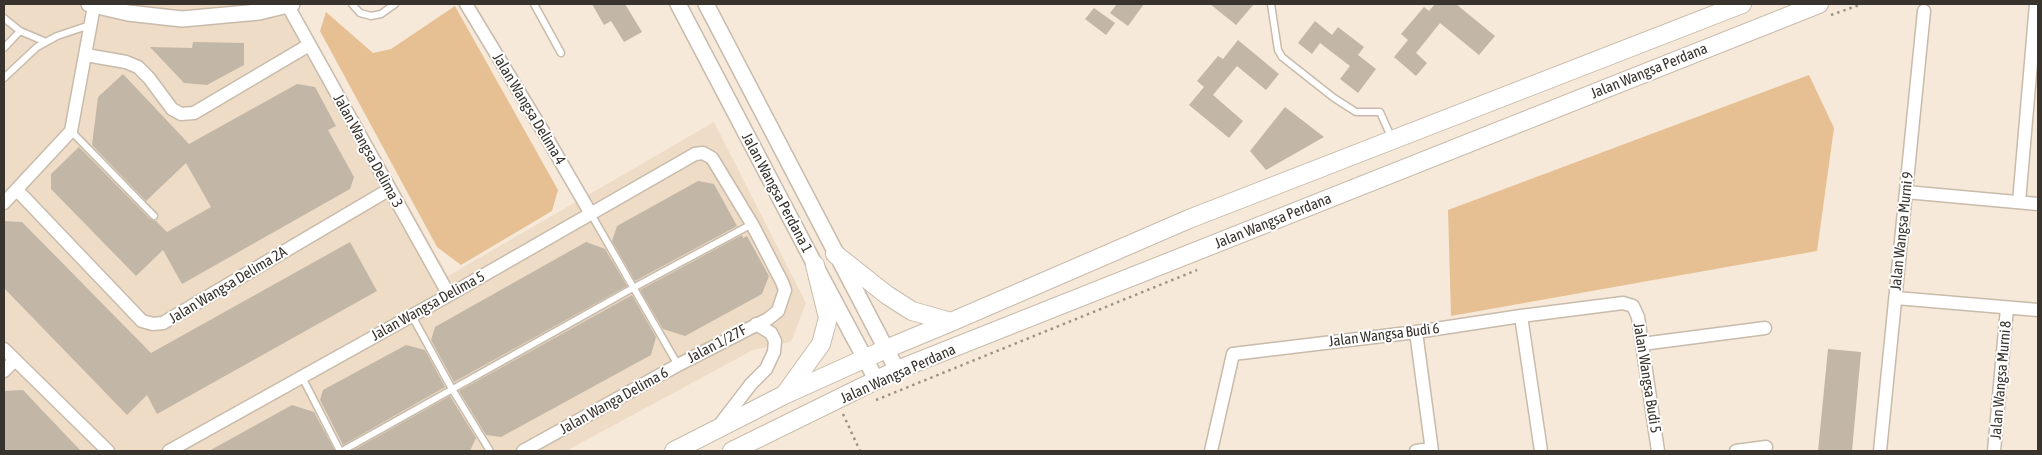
<!DOCTYPE html>
<html>
<head>
<meta charset="utf-8">
<style>
	body { margin:0 }
	#map { position:relative; width:2042px; height:455px; overflow:hidden; background:#f7e9d9; font-family:"Asap Condensed",sans-serif }
	canvas { display:block }
	.frame { position:absolute; inset:0; border:5px solid #38332c; pointer-events:none }
</style>
</head>
<body>
<div id="map">
<canvas width="2042" height="455"></canvas>
<div class="frame"></div>
</div>
<script>
const g = document.querySelector('canvas').getContext('2d');
g.lineJoin = 'round';
function paint(path, color) { g.fillStyle = color; g.fill(path, 'evenodd'); }
const shape = rows => new Path2D(rows.map(r => 'M' + r).join(''));
function stroke(path, color, width, dash) { g.strokeStyle = color; g.lineWidth = width; g.lineCap = dash ? 'butt' : 'round'; g.setLineDash(dash || []); g.stroke(path); }
function drawText(font, color, halo, rows, align = 'center') {
  g.font = font + ' "Asap Condensed",sans-serif'; g.lineWidth = 4; g.setLineDash([]); g.textBaseline = 'middle'; g.strokeStyle = halo; g.fillStyle = color; for (const [text, x, y, turn = 0] of rows) {
    g.save(); g.translate(x, y); g.rotate((+turn || 0) * Math.PI / 180); g.textAlign = isNaN(turn) ? turn : align; if (halo) g.strokeText(text, 0, 0); g.fillText(text, 0, 0); g.restore();
  }
}
paint(shape([
	[4,4,295,4,448,276,714,122,806,303,791,342,753,350,566,451,4,451]
]), '#eedcc6');
paint(shape([
	[455,6,558,190,552,211,461,265,437,247,320,31,326,12,373,53,391,49],
	[1809,75,1834,128,1817,251,1451,316,1448,210]
]), '#e6c092');
paint(shape([
	[592,4,625,4,642,32,624,42,611,21,604,25],
	[1117,4,1144,4,1128,26,1110,13],
	[1210,4,1254,4,1236,25],
	[1435,4,1456,4,1495,36,1479,55,1440,23,1416,53,1427,63,1416,76,1394,57,1408,40,1401,34,1424,7,1429,11],
	[1094,8,1115,23,1106,35,1085,19],
	[1315,21,1332,35,1338,27,1364,47,1358,55,1376,69,1358,93,1340,79,1350,66,1320,43,1312,54,1298,43],
	[1238,40,1279,74,1266,90,1237,66,1213,95,1243,121,1229,138,1189,105,1204,87,1197,81,1218,56,1223,59],
	[193,42,244,43,244,65,207,85,184,83,150,47,192,48],
	[123,74,189,144,297,84,315,87,336,126,328,130,354,177,350,189,182,284,163,250,136,276,51,189,51,174,79,147,150,219,156,221,167,232,211,207,186,163,146,201,92,145,98,97],
	[1285,107,1324,137,1266,170,1250,151],
	[698,181,714,184,737,226,635,281,612,241,617,226],
	[4,221,22,222,151,353,350,242,377,291,157,414,147,395,127,415,4,288],
	[742,235,743,238,747,236,769,276,762,294,685,336,663,329,640,290],
	[586,242,605,249,627,286,454,382,431,340,435,327],
	[632,295,656,337,651,355,501,437,486,435,459,391],
	[406,345,425,350,445,387,343,445,320,400,323,390],
	[1828,349,1861,352,1852,451,1818,451],
	[23,390,39,407,81,451,4,451,4,391],
	[450,396,476,438,470,451,352,451],
	[292,405,314,412,335,451,209,451]
]), '#c2b6a6');
const service = shape([
	[352,4,360,13,371,16,381,14,395,4],
	[534,4,561,53],
	[1271,4,1278,50,1282,57,1334,98,1356,112,1380,112,1392,139],
	[4,18,20,31,46,42],
	[4,48,20,31],
	[4,78,37,47,57,36,90,25],
	[71,131,154,216],
	[591,214,678,365],
	[412,316,452,389,490,451],
	[302,377,340,451],
	[342,451,633,288,752,224]
]);
const minor = shape([
	[466,4,544,133,591,214],
	[288,6,449,295],
	[86,55,126,62,138,67,149,78,172,109,181,114,194,113,309,45],
	[17,190,142,321,153,324,163,323,390,189],
	[1906,192,2038,204],
	[2019,202,2036,4],
	[4,203,71,131,94,6],
	[1896,298,2038,310],
	[1521,316,1541,451],
	[1416,332,1432,451],
	[1642,344,1765,328],
	[4,349,108,451],
	[4,371,15,360],
	[718,427,751,384,766,369,774,352,775,341,771,333,756,324],
	[169,451,449,295,695,154,703,153,712,158,752,224,782,282,785,290,778,311,768,319,678,365,523,451],
	[1211,451,1233,354,1416,332,1521,316,1623,303,1633,306,1638,317,1658,451],
	[1416,451,1431,449],
	[1736,451,1766,447],
	[1880,451,1924,11],
	[1994,451,2007,308]
]);
const tertiary = shape([
	[89,4,128,13,182,19,259,12,292,4],
	[678,4,815,265,877,381],
	[706,4,897,370]
]);
const secondary = shape([
	[835,254,887,295,912,311,951,322],
	[785,394,821,344,828,318,815,265],
	[674,451,784,395,886,349,951,322,1189,219,1742,4],
	[732,451,897,370,1819,4]
]);
stroke(service, '#c8bbab', 9);
stroke(minor, '#c8bbab', 15);
stroke(tertiary, '#c8bbab', 18);
stroke(secondary, '#c8bbab', 20);
stroke(shape([
	[1831,15,1862,4],
	[876,400,1197,270],
	[843,414,860,451]
]), '#9c9387', 2.5, [2.5, 4]);
stroke(service, '#fff', 6);
stroke(minor, '#fff', 12);
stroke(tertiary, '#fff', 15);
stroke(secondary, '#fff', 18);
drawText('15px', '#38332c', '#fff', [
	["Jalan Wangsa Perdana",1649,71,-22],
	["Jalan Wangsa Delima 4",529,109,59],
	["Jalan Wangsa Delima 3",368,151,61],
	["Jalan Wangsa Perdana 1",777,193,62],
	["Jalan Wangsa Perdana",1273,221,-22],
	["Jalan Wangsa Murni 9",1902,231,-84],
	["Jalan Wangsa Delima 2A",228,285,-31],
	["Jalan Wangsa Delima 5",428,306,-29],
	["Jalan Wangsa Budi 6",1384,335,-7],
	["Jalan 1/27F",717,344,-28],
	["Jalan Wangsa Perdana",898,374,-24],
	["Jalan Wangsa Budi 5",1647,378,81],
	["Jalan Wangsa Murni 8",2001,380,-85],
	["Jalan Wanga Delima 6",614,401,-29]
]);
</script>
</body>
</html>
